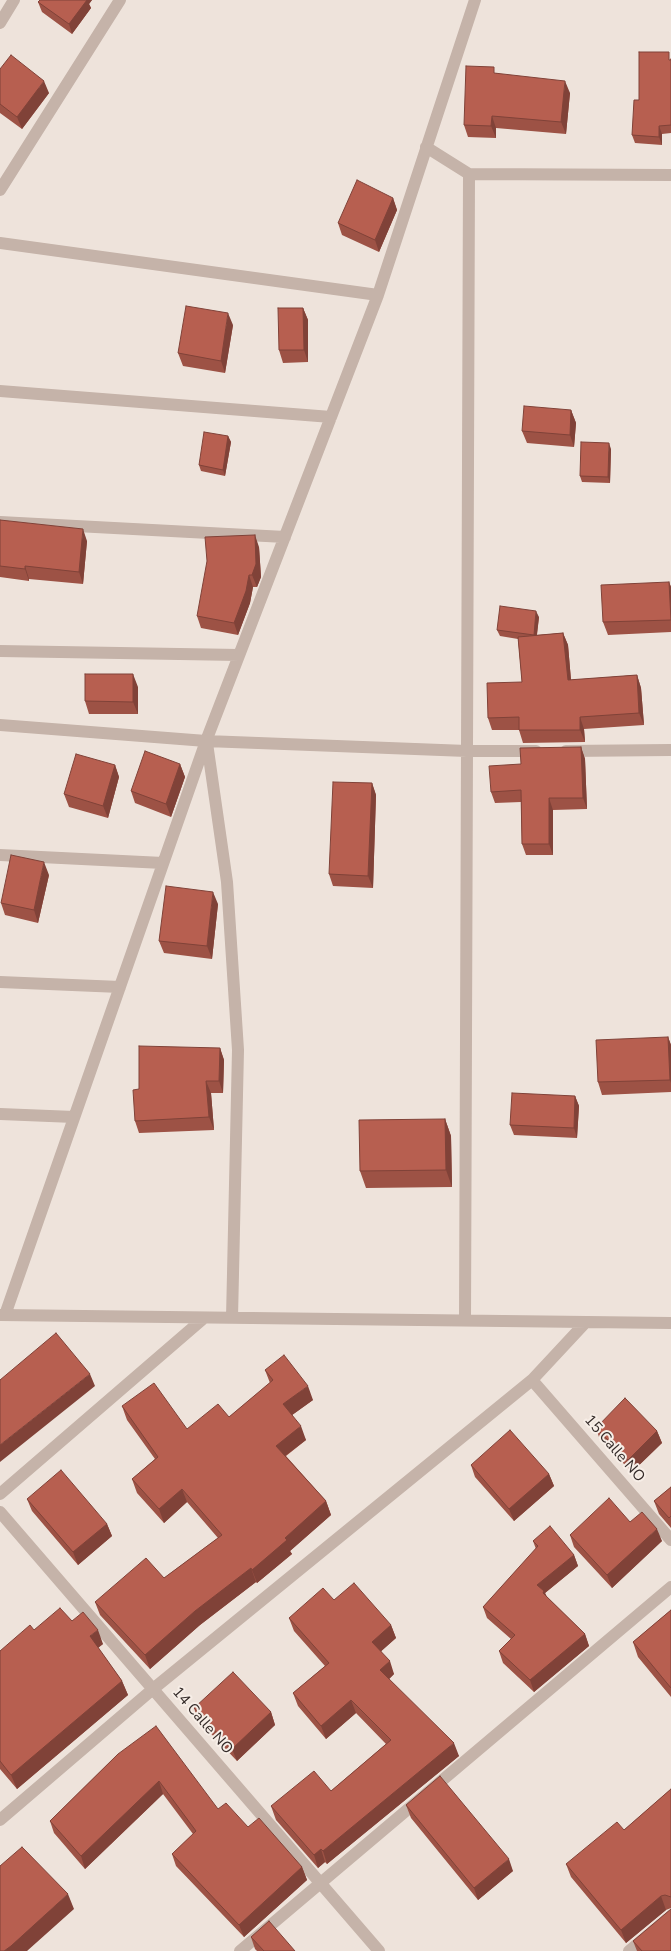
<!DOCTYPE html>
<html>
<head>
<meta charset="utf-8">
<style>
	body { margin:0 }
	canvas { display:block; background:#eee3db }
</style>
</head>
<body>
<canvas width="671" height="1951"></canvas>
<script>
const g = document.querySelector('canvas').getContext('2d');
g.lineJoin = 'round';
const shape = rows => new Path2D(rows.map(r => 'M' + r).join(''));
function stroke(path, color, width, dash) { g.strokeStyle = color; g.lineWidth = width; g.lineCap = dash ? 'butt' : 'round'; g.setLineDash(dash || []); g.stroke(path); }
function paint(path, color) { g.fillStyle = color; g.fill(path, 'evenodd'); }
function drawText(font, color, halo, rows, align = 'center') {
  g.font = font + ' "Nunito Sans",sans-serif'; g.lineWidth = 4; g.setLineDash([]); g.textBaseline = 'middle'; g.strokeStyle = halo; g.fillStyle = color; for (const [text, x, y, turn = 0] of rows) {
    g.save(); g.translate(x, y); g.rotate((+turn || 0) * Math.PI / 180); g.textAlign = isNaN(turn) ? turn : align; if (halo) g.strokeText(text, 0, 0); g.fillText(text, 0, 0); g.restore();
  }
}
stroke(shape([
	[0,23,14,0],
	[426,147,469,174,671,175],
	[0,190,120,0],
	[0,243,378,295],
	[0,391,331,417],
	[0,522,285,537],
	[0,651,239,655],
	[0,725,206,741,467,751,536,751],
	[207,743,227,882,238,1050,232,1318],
	[566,751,671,750],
	[0,855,163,863],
	[0,982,120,987],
	[0,1114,74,1117],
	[0,1315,671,1323],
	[5,1315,206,741,378,295,475,0],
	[465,1320,469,174],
	[532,1380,671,1540],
	[0,1494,204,1318],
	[0,1512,379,1951],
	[0,1820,153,1689,532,1380,586,1322],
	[240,1951,671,1587],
	[629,1951,671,1916]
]), '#c5b3a9', 12);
paint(shape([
	[40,0,92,0,89,4,91,8,72,34,42,12,38,2],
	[671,58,671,133,662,134,662,145,635,143,632,135,639,100],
	[0,69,49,93,22,129,0,113],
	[496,73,570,93,566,134,496,128,496,138,468,137,464,125],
	[393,198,397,210,379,252,342,235,338,223],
	[303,308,308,320,308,362,283,363,279,350],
	[233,325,225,373,183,366,178,353],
	[571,410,576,423,574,447,527,443,522,431],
	[228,436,231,442,225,476,201,471,199,465],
	[611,449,610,483,582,482,580,476],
	[0,520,87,541,83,584,29,579,29,581,0,577],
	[259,547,261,577,257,587,253,587,250,603,238,635,201,628,197,616],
	[669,582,671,587,671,632,608,635,603,622],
	[539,617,537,635,563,633,568,645,571,680,637,675,641,688,644,725,584,729,585,742,523,743,519,730,492,730,488,718,522,682,518,639,500,636,497,630],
	[138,687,138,714,89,714,85,701],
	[581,747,585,759,587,809,553,810,553,855,526,855,522,844,521,802,495,803,491,792,521,764],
	[180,764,185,777,171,817,135,803,131,791],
	[115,765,119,777,108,818,69,807,64,794],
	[372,783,376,795,373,888,333,886,329,874],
	[49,875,38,923,5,915,1,903],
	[218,904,212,959,164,953,159,941],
	[668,1037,671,1045,671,1092,602,1095,598,1082],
	[220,1048,224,1060,223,1093,211,1093,214,1130,139,1133,135,1121,139,1089],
	[575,1096,579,1106,577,1138,514,1135,510,1125],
	[445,1119,451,1136,452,1187,366,1188,360,1171],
	[265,1370,313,1400,292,1415,306,1440,286,1456,326,1501,331,1515,290,1551,292,1554,257,1583,256,1582,200,1625,150,1669,100,1615,95,1602,164,1578,218,1538,187,1502,164,1523,137,1493,132,1479,155,1459,127,1420,122,1406,187,1429,229,1417,270,1383],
	[596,1428,657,1431,662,1443,632,1472,600,1440],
	[471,1465,549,1474,554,1486,514,1521,475,1477],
	[671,1487,671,1528,659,1514,654,1501],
	[27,1499,107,1524,112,1536,78,1565,32,1511],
	[630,1522,662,1541,612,1588,574,1547,570,1535],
	[533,1541,574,1555,578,1566,545,1593,547,1597,585,1634,589,1646,534,1692,503,1663,499,1651,511,1639,487,1618,483,1607,536,1549],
	[334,1600,391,1625,396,1638,381,1651,394,1674,389,1679,459,1756,327,1864,325,1862,318,1868,276,1820,271,1806,331,1791,386,1744,356,1713,326,1739,298,1706,293,1693,325,1666,294,1631,289,1618],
	[671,1610,671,1697,638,1657,633,1642],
	[72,1621,103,1644,98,1648,122,1681,128,1695,17,1789,0,1769,0,1651,34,1630],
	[194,1708,271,1712,275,1725,237,1761,198,1720],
	[118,1754,218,1809,248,1827,302,1867,307,1880,244,1937,176,1866,172,1854,193,1834,163,1794,85,1869,54,1833,50,1821],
	[671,1789,671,1908,666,1910,626,1943,571,1877,566,1864,624,1830],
	[406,1805,513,1871,478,1900,411,1818],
	[251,1937,295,1951,257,1951,255,1949],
	[633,1941,671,1951,637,1951]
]), '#9d5245');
paint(shape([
	[86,0,92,0,89,4,91,8,72,34,69,24],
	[44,81,49,93,22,129,17,117],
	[565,81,570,93,566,134,561,122],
	[492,116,496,128,496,138,491,126],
	[659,126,662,134,662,145,659,137],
	[393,198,397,210,379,252,375,240],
	[303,308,308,320,308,362,304,350],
	[228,313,233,325,225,373,221,361],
	[571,410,576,423,574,447,570,435],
	[228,436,231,442,225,476,223,470],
	[609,443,611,449,610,483,608,477],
	[83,529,87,541,83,584,79,572],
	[255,535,259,547,261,577,257,587,252,575],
	[25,566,29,579,29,581,25,569],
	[249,575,253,587,250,603,238,635,234,623],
	[669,582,671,587,671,616],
	[536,611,539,617,536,641,534,635],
	[563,633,568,645,572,692,568,680],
	[133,674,138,687,138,714,133,702],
	[637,675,641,688,644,725,639,713],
	[580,717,584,729,585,742,580,730],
	[581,747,585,759,587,809,583,798],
	[180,764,185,777,171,817,166,804],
	[115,765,119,777,108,818,103,806],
	[372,783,376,795,373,888,368,876],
	[549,798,553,810,553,855,549,844],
	[44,862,49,875,38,923,34,910],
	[213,892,218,904,212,959,207,946],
	[668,1037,671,1045,671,1083,670,1080],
	[220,1048,224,1060,223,1093,219,1081],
	[206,1081,211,1093,214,1130,209,1117],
	[575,1096,579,1106,577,1138,574,1128],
	[445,1119,451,1136,452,1187,446,1170],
	[90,1374,95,1386,0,1462,0,1445],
	[308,1386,313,1400,288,1418,283,1404],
	[301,1426,306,1440,281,1459,276,1446],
	[657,1431,662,1443,632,1472,628,1460],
	[549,1474,554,1486,514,1521,509,1509],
	[182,1489,187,1502,164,1523,159,1509],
	[326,1501,331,1515,290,1551,292,1554,257,1583,252,1570,285,1538],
	[107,1524,112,1536,78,1565,73,1552],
	[657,1529,662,1541,612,1588,607,1575],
	[574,1555,578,1566,545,1593,549,1602,537,1585],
	[251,1568,256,1582,200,1625,150,1669,145,1655,195,1611],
	[391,1625,396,1638,377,1655,372,1642],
	[98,1630,103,1644,95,1650,90,1636],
	[585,1634,589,1646,534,1692,530,1680],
	[390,1661,394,1674,385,1683,380,1670],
	[122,1681,128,1695,17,1789,11,1775],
	[351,1700,356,1713,326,1739,321,1726],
	[271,1712,275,1725,237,1761,232,1749],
	[454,1743,459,1756,327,1864,323,1851],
	[159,1781,163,1794,85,1869,81,1856],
	[321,1849,325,1862,318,1868,314,1855],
	[509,1859,513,1871,478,1900,474,1888],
	[302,1867,307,1880,244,1937,239,1925],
	[68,1894,74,1909,27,1951,4,1951],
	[661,1896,666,1910,626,1943,621,1930]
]), '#804238');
const building = shape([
	[40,0,87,0,69,24,38,2,40,0],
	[639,52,669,52,669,60,671,60,671,125,659,126,659,137,632,135,634,100,639,100,639,52],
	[11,55,44,81,17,117,0,104,0,69,11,55],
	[466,66,494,67,494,73,565,81,561,122,492,116,491,126,464,125,466,66],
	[357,180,393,198,375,240,338,223,357,180],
	[186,306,228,313,221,361,178,353,186,306],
	[278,308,303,308,304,350,279,350,278,308],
	[524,406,571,410,570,435,522,431,524,406],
	[204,432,228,436,223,470,199,465,204,432],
	[581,442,609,443,608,477,580,476,581,442],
	[0,520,83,529,79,572,25,566,25,569,0,566,0,520],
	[255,535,256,564,252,575,249,575,246,591,234,623,197,616,207,561,205,537,255,535],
	[669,582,671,620,603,622,601,585,669,582],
	[500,606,536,611,534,635,497,630,500,606],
	[563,633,568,680,637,675,639,713,580,717,580,730,519,730,519,717,488,718,487,683,522,682,518,637,563,633],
	[85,674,133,674,133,702,85,701,85,674],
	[581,747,583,798,549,798,549,844,522,844,521,790,491,792,489,766,521,764,520,748,581,747],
	[145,751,180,764,166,804,131,791,145,751],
	[76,754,115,765,103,806,64,794,76,754],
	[333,782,372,783,368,876,329,874,333,782],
	[11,855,44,862,34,910,1,903,11,855],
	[166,886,213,892,207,946,159,941,166,886],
	[668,1037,670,1080,598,1082,596,1040,668,1037],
	[139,1046,220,1048,219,1081,206,1081,209,1117,135,1121,133,1090,139,1089,139,1046],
	[512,1093,575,1096,574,1128,510,1125,512,1093],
	[445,1119,446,1170,360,1171,359,1120,445,1119],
	[56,1333,90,1374,0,1445,0,1380,56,1333],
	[284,1355,308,1386,283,1404,301,1426,276,1446,326,1501,285,1538,287,1540,252,1570,251,1568,195,1611,145,1655,95,1602,146,1558,164,1578,222,1535,182,1489,159,1509,132,1479,158,1457,122,1406,154,1383,187,1429,218,1404,229,1417,273,1380,265,1370,284,1355],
	[625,1398,657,1431,628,1460,596,1428,625,1398],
	[510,1430,549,1474,509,1509,471,1465,510,1430],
	[61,1470,107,1524,73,1552,27,1499,61,1470],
	[671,1487,671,1516,669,1518,654,1501,671,1487],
	[609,1498,630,1522,642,1512,657,1529,607,1575,570,1535,609,1498],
	[550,1526,574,1555,537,1585,544,1591,543,1593,585,1634,530,1680,499,1651,515,1635,483,1607,538,1546,533,1541,550,1526],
	[354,1583,391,1625,372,1642,390,1661,380,1670,454,1743,323,1851,321,1849,314,1855,271,1806,314,1771,331,1791,391,1740,351,1700,321,1726,293,1693,329,1663,289,1618,323,1588,334,1600,354,1583],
	[60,1608,72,1621,83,1612,98,1630,90,1636,122,1681,11,1775,0,1761,0,1651,30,1625,34,1630,60,1608],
	[671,1610,671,1688,633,1642,671,1610],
	[233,1672,271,1712,232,1749,194,1708,233,1672],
	[156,1726,218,1809,226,1803,248,1827,259,1818,302,1867,239,1925,172,1854,196,1831,159,1781,81,1856,50,1821,118,1754,156,1726],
	[440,1776,509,1859,474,1888,406,1805,440,1776],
	[671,1789,671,1897,665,1895,661,1896,621,1930,566,1864,617,1822,624,1830,671,1789],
	[22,1847,68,1894,11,1946,4,1951,0,1951,0,1866,22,1847],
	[671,1909,671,1951,642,1951,633,1941,671,1909],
	[269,1921,295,1951,264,1951,251,1937,269,1921]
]);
paint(building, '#b75f50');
stroke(building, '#804238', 1);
drawText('15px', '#332a28', '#f7eee7', [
	["15 Calle NO",614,1449,49],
	["14 Calle NO",202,1721,49]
]);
</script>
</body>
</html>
